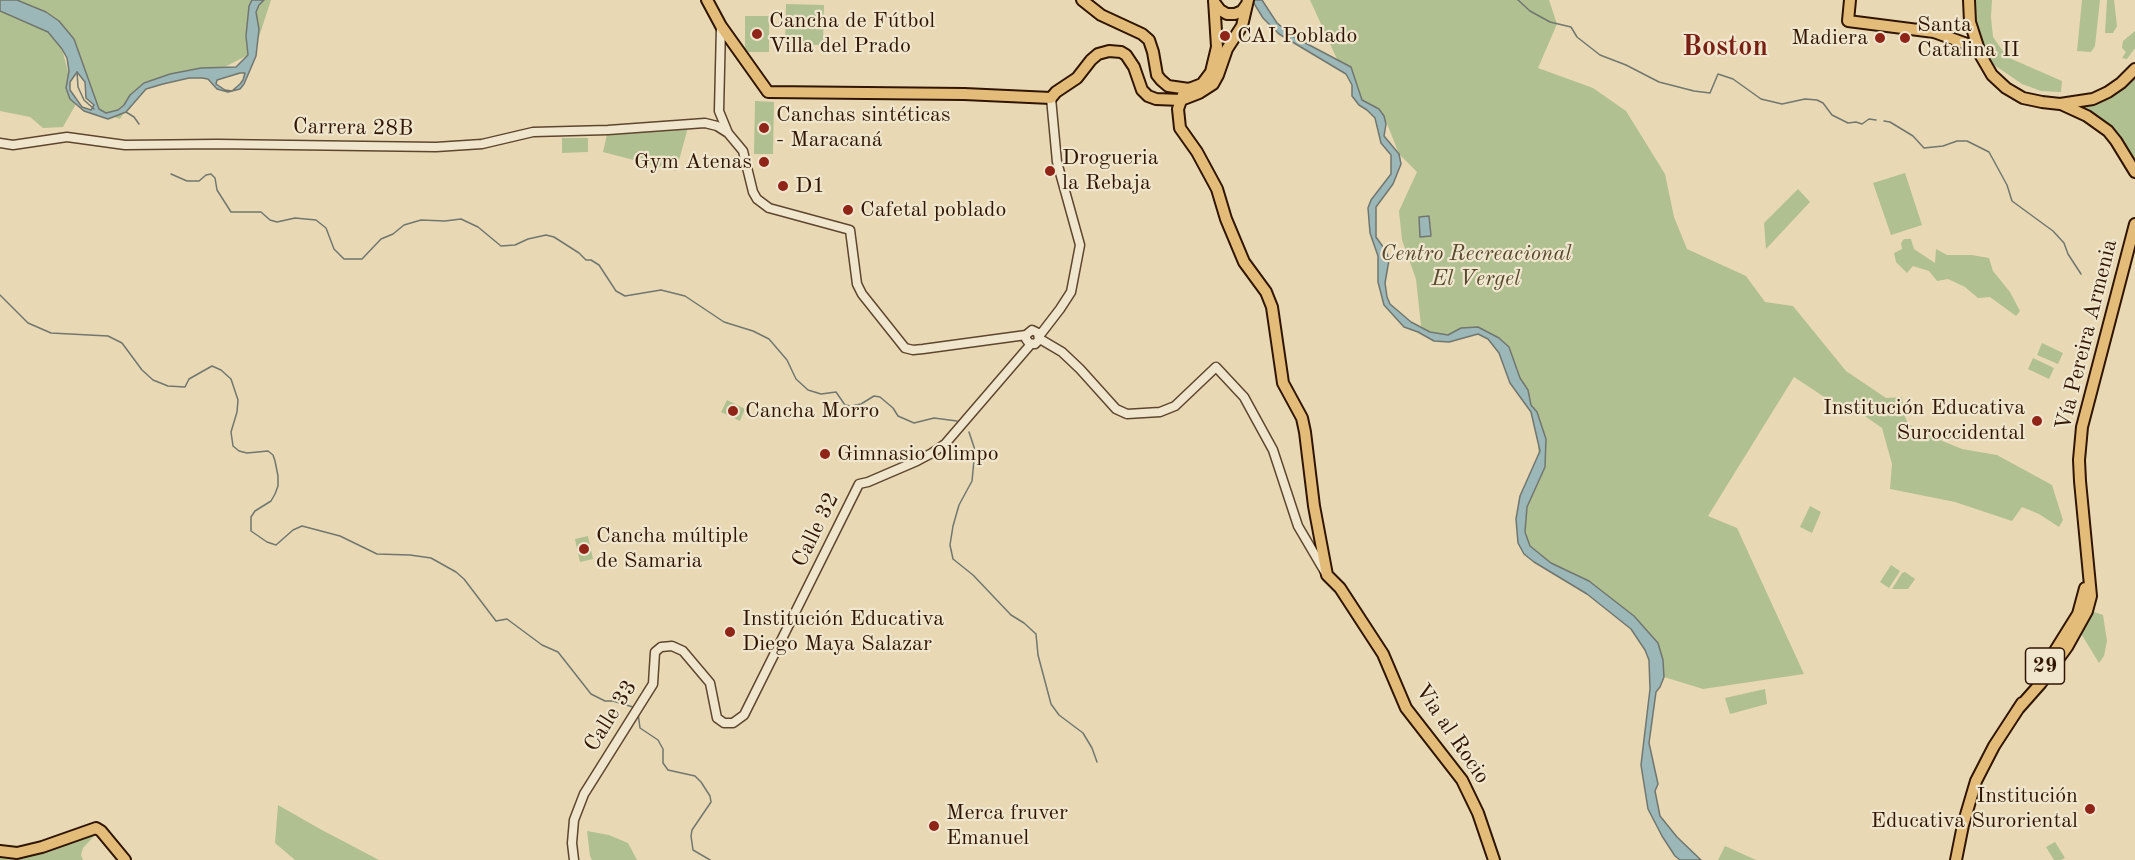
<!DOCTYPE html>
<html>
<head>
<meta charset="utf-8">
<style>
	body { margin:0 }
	canvas { display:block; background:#e8d8b4 }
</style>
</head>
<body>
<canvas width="2135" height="860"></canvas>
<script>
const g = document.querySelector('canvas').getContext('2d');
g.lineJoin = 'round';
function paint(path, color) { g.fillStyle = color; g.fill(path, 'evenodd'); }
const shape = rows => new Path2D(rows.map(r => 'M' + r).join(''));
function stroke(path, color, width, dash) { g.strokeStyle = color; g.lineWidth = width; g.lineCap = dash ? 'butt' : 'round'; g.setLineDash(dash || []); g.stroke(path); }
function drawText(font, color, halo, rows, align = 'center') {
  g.font = font + ' "Old Standard TT",serif'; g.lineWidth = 4.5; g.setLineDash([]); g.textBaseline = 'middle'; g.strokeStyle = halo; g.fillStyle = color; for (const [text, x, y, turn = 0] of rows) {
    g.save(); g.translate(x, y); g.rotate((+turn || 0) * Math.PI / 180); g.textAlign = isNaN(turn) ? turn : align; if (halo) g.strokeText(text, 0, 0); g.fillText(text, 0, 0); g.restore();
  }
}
paint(shape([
	[17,0,271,0,254,52,207,76,141,86,120,119,98,111,59,21,46,12],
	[1310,0,1549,0,1557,24,1538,68,1593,88,1626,111,1665,174,1674,217,1687,249,1746,276,1765,302,1793,306,1846,371,1886,398,1902,397,1904,415,1908,423,1918,431,1962,449,1997,455,2052,485,2063,520,2059,527,2039,514,2022,507,2012,521,1955,502,1890,489,1892,464,1882,428,1859,412,1844,410,1794,377,1708,516,1737,528,1804,674,1703,689,1664,677,1650,634,1572,572,1530,554,1525,526,1524,504,1539,469,1537,419,1502,341,1461,328,1448,335,1430,332,1421,326,1416,279,1402,240,1399,211,1417,172,1399,154,1384,116,1362,100,1337,59],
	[1969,0,1992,0,1991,17,1993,37,2007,57,2062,81,2061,92,2041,91,2022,84,1981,56],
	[2082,0,2100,0,2095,46,2091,52,2077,51],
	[2107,0,2114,0,2117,26,2113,33,2105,33],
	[786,4,824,5,823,45,785,44],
	[0,11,48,32,62,49,69,75,66,88,70,99,76,104,63,127,43,128,30,117,0,111],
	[745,16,769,16,769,52,745,52],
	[2135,31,2135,48,2127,59,2122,58,2126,52,2122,48,2123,41],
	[2135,69,2135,172,2116,141,2076,110,2077,103,2093,99],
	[755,101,774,102,773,154,754,154],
	[689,124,676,171,603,152,608,130],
	[562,138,588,138,588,152,562,153],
	[1905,173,1922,225,1891,235,1873,183],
	[1798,189,1810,202,1766,249,1764,223],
	[1904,239,1911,239,1914,249,1935,263,1936,249,1947,255,1972,255,1989,258,1993,271,2010,292,2020,311,2016,316,1990,297,1978,298,1965,287,1948,279,1937,281,1929,271,1913,266,1907,273,1896,262,1894,253,1902,249,1901,243],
	[2042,343,2063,353,2058,364,2037,355],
	[2033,358,2054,368,2049,379,2028,369],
	[727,400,745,409,740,421,721,412],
	[1810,506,1821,512,1812,533,1800,527],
	[588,536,593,559,580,562,575,539],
	[1891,565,1900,571,1889,588,1880,582],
	[1905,572,1915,579,1908,589,1892,589,1902,573],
	[2091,611,2103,615,2107,641,2104,656,2099,663,2080,632],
	[1765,689,1767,704,1730,714,1725,698],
	[278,805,320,829,379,860,295,860,275,843],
	[99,831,83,848,81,855,83,860,0,860,0,851],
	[587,831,609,835,628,843,637,860,592,860,590,856],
	[2055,842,2065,858,2061,860,2054,860,2046,847],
	[1725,846,1756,860,1718,860]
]), '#b1c091');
const water = shape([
	[0,0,17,0,46,12,59,21,74,39,99,109,106,113,118,110,124,105,130,95,144,83,170,74,201,68,236,67,248,55,246,36,249,6,252,0,264,0,259,5,256,12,259,29,256,56,244,84,240,89,228,92,217,89,208,79,202,78,189,78,163,84,146,89,126,112,108,119,84,111,70,99,66,88,69,71,67,58,62,49,48,32,0,11,0,0],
	[77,72,85,82,86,98,94,105,91,110,82,107,70,90,70,82,77,72],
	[240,73,245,73,243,80,240,84,232,91,225,90,216,84,217,80,240,73],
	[1252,0,1262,0,1277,23,1294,37,1351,67,1362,100,1379,109,1384,116,1386,124,1384,136,1399,154,1401,164,1393,184,1376,207,1376,237,1386,251,1389,260,1385,283,1387,297,1390,304,1411,322,1430,332,1448,335,1461,328,1478,327,1499,338,1509,347,1520,378,1528,390,1531,405,1537,412,1546,439,1545,467,1527,507,1525,532,1530,546,1551,563,1589,581,1634,616,1658,643,1663,660,1664,677,1660,687,1656,692,1649,743,1658,784,1655,791,1660,816,1677,837,1701,860,1680,860,1675,856,1662,836,1648,809,1641,765,1650,689,1649,660,1645,650,1631,629,1587,594,1534,562,1524,554,1518,543,1516,519,1520,496,1540,451,1531,412,1510,383,1499,353,1488,339,1478,334,1449,342,1434,341,1418,332,1404,327,1384,305,1378,282,1378,256,1370,233,1368,208,1371,200,1391,174,1391,155,1381,143,1375,118,1367,110,1359,105,1352,96,1352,85,1346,74,1279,34,1263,18,1252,0],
	[1429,216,1431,236,1420,237,1419,217,1429,216]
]);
paint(water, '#9cb7b8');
stroke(water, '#71776f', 1.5);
stroke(shape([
	[1518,0,1530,11,1550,22,1571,27,1577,37,1600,55,1626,65,1659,82,1694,91,1710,93,1718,74,1733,79,1761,99,1782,104,1805,99,1817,100,1823,103,1832,115,1848,123,1856,122,1862,124,1869,119,1876,120],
	[77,72,78,87,84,100,94,109],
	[126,112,134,117,139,124],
	[1884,121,1890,122,1913,136,1924,148,1943,146,1957,141,1967,141,1989,152,2007,185,2012,201,2053,231,2064,243,2068,254,2081,274],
	[171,174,187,181,199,181,206,175,211,174,215,178,217,190,231,212,261,212,270,220,277,222,295,218,316,220,326,228,334,249,344,259,362,259,381,239,393,234,404,225,421,220,445,221,461,219,478,227,501,246,515,245,528,239,546,235,554,237,579,253,586,260,591,260,599,265,616,291,625,296,661,290,685,296,724,322,753,331,769,339,787,360,796,379,808,390,821,394,836,392,845,405,851,406,861,404,874,396,880,397,893,408,898,416,914,423,934,418,957,421],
	[0,295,28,323,51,333,108,336,122,343,142,370,153,380,168,386,185,387,189,379,212,366,221,370,231,379,238,400,237,412,231,432,233,446,239,451,247,453,268,451,273,455,275,461,278,476,278,486,275,494,271,501,255,511,251,517,251,531,267,542,276,545,293,530,302,526,340,536,377,554,410,555,431,558,456,572,464,579,496,621,507,619,542,645,558,652,591,694,605,701,613,701,633,707],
	[969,432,975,450,972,481,959,505,953,526,950,545,953,559,973,575,1011,615,1024,623,1036,634,1038,655,1051,704,1059,715,1083,733,1092,748,1097,762],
	[638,713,640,728,658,740,663,749,663,763,668,770,695,776,701,782,710,796,711,802,692,830,691,836,693,850,710,860]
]), '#71776f', 1.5);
const minor = shape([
	[721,26,719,111,728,133,743,151,753,192,757,199,769,208,850,230,857,284,862,294,905,348,913,350,923,349,1026,335,1032,330,1038,333,1039,340,1035,344,1029,343,1026,339,1026,335],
	[0,143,13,145,67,137,125,145,217,144,436,147,482,144,533,132,608,130,705,123,717,126,728,133],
	[1040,335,1060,309,1071,292,1080,245,1057,162,1051,98],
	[1040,339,1062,352,1080,369,1116,409,1127,414,1160,412,1175,406,1216,367,1244,397,1273,450,1298,526,1325,572],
	[574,860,572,843,574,820,584,794,653,684,655,652,661,647,672,646,683,651,710,683,717,718,724,723,733,723,744,715,859,484,868,482,917,461,932,453,945,444,1031,344]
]);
const major = shape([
	[707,0,721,26,768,92,964,94,1051,98,1056,92,1077,78,1091,60,1098,54,1109,51,1121,52,1126,55,1134,67,1142,90,1148,96,1156,99,1181,100,1199,93,1213,84,1218,75,1227,49,1242,26,1248,0],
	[1082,0,1101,15,1142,34,1149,40,1153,52,1157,75,1161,80,1168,86,1189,89,1202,84,1211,72,1217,47,1214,0],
	[1850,0,1848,21,1934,32,1978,48],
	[1969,0,1970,22,1981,56,1992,75,2006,88,2023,98,2042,102,2060,104,2093,99,2108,92,2121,83,2135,69],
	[1214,2,1220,10,1227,14,1235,14,1242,11,1247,4],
	[1189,89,1184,92,1178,109,1180,128,1197,152,1217,189,1226,219,1244,262,1266,292,1272,307,1283,383,1302,418,1305,432,1314,506,1327,575,1340,588,1383,654,1406,708,1462,780,1478,813,1494,860],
	[2063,105,2087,116,2108,131,2116,141,2135,172],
	[2045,667,2078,614,2085,588],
	[2018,709,2041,683,2067,647,2087,611,2091,596,2080,481,2079,460,2082,427,2135,224],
	[0,851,17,853,42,847,96,828,101,831,125,860],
	[1956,860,1963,825,1976,781,1994,746,2022,703]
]);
stroke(minor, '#5e462e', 11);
stroke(major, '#301602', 14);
stroke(minor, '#f0e6ce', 8);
stroke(major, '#e4bc7a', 10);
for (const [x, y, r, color] of [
	[757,34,6,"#8f2418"],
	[1225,36,6,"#8f2418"],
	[1880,38,6,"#8f2418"],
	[1905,38,6,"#8f2418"],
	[764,128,6,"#8f2418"],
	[764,162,6,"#8f2418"],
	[1050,171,6,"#8f2418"],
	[783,186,6,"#8f2418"],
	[848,210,6,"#8f2418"],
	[733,411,6,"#8f2418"],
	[2037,421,6,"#8f2418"],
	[825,454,6,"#8f2418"],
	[584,549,6,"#8f2418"],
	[730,632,6,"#8f2418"],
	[2090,809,6,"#8f2418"],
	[934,826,6,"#8f2418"]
]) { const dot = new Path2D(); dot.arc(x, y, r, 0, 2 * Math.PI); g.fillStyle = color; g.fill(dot); stroke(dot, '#f0e6ce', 2); }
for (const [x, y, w] of [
	[2045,666,39]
]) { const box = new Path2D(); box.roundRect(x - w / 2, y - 18, w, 36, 4.5); g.fillStyle = '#f0e6ce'; g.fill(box); stroke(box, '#301602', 1.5); }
drawText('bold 21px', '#301602', null, [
	["29",2045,666]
]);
drawText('22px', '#301602', '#f0e6ce', [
	["Cancha de Fútbol",769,21],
	["Villa del Prado",769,46],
	["Santa",1917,25],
	["Catalina II",1917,50],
	["CAI Poblado",1237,36],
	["Madiera",1868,38,"right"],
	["Canchas sintéticas",776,115],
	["- Maracaná",776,140],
	["Drogueria",1062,158],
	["la Rebaja",1062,183],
	["Gym Atenas",752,162,"right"],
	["D1",795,186],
	["Cafetal poblado",860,210],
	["Institución Educativa",2025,408,"right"],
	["Suroccidental",2025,433,"right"],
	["Cancha Morro",745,411],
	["Gimnasio Olimpo",837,454],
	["Cancha múltiple",596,536],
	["de Samaria",596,561],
	["Institución Educativa",742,619],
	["Diego Maya Salazar",742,644],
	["Institución",2078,796,"right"],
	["Educativa Suroriental",2078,821,"right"],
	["Merca fruver",946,813],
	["Emanuel",946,838]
], 'left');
drawText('22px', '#301602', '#f0e6ce', [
	["Carrera 28B",353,128,1],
	["Vía Pereira Armenia",2087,335,-76],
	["Calle 32",816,530,-64],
	["Calle 33",611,716,-58],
	["Via al Rocio",1452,734,56]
]);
drawText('italic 22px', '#57492d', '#f0e6ce', [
	["Centro Recreacional",1476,254],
	["El Vergel",1476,279]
]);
drawText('bold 28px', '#7a1f14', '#f0e6ce', [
	["Boston",1725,48]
]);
</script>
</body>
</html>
